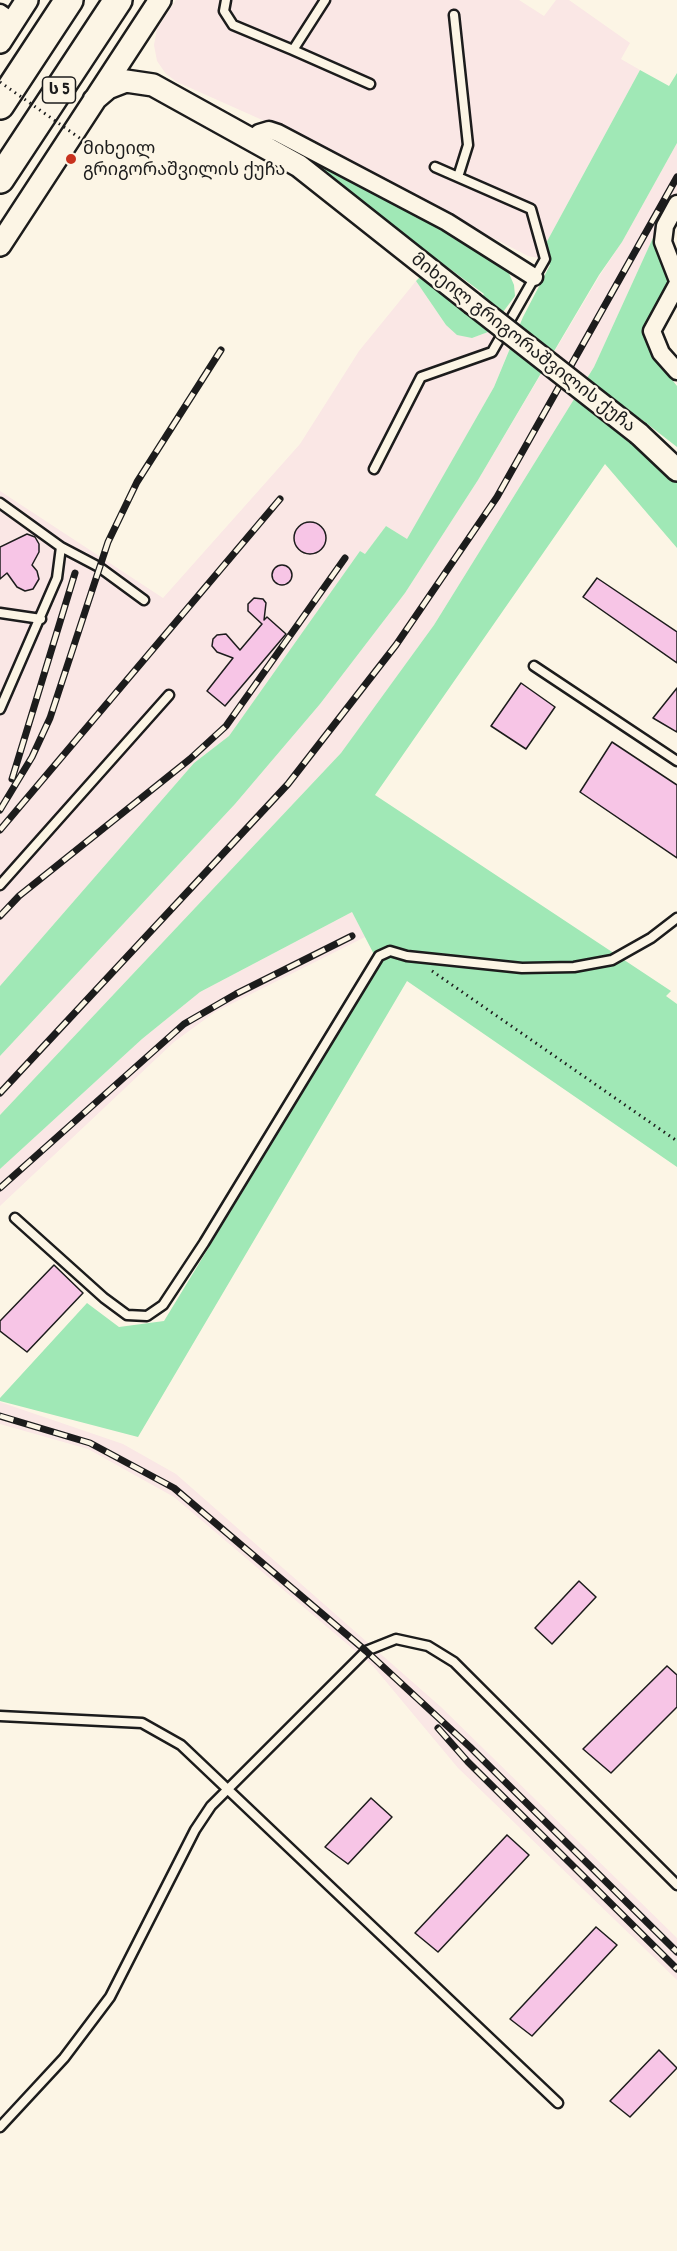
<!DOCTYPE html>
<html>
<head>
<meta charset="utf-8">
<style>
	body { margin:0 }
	canvas { display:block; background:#fcf5e5 }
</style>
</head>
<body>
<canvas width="677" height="2251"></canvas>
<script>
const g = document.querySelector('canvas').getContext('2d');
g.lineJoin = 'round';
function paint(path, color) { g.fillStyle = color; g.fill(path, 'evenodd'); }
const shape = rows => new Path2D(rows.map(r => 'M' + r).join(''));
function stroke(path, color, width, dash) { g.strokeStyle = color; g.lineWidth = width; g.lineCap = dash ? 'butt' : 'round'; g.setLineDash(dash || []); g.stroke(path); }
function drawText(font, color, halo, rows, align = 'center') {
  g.font = font + ' "Patrick Hand","Noto Sans Georgian",sans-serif'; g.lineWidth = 5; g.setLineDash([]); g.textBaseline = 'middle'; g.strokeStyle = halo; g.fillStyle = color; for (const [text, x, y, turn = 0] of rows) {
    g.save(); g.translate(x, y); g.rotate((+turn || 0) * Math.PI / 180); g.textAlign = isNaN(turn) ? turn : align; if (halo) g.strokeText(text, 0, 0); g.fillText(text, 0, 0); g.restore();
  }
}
paint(shape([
	[176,0,519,0,544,16,556,0,569,0,630,43,621,59,640,70,538,258,528,256,269,123,177,82,166,74,157,61,154,45,157,29],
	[677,143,677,192,657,229,594,367,434,625,341,753,0,1115,0,1056,235,804,320,704,405,593,478,480,600,275,622,242],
	[416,281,446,325,472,338,488,332,509,350,494,387,407,540,386,526,365,554,360,551,229,736,194,763,0,986,0,491,163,598,300,444,359,351],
	[352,912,365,937,215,1012,174,1042,0,1206,0,1169,142,1039,200,992],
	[0,1402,123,1444,176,1474,441,1707,677,1938,677,1980,458,1768,373,1666,174,1497,88,1449,0,1424]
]), '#fae7e5');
paint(shape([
	[640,70,669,86,677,73,677,143,622,242,599,275,478,480,405,593,320,704,235,804,0,1056,0,986,194,763,229,736,360,551,365,554,386,526,407,539,494,387,523,317,550,265,538,258],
	[283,140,484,252,508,271,514,285,515,296,488,332,472,338,457,335,446,325,416,281,420,277,468,313,484,294,279,143],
	[657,229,659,251,668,281,650,318,646,335,651,353,677,386,677,447,641,419,629,436,677,477,677,548,605,464,375,795,671,991,666,996,677,1004,677,1167,407,981,138,1437,0,1401,0,1398,87,1303,119,1327,164,1321,380,966,352,912,200,992,142,1039,0,1169,0,1115,341,753,434,625,594,367]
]), '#a0e8b6');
const building = shape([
	'294 538a16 16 0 1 1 32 0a16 16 0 1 1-32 0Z',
	[27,534,35,537,39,544,39,552,32,565,37,571,39,579,33,589,25,591,17,587,7,573,0,579,0,547,27,534],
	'272 575a10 10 0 1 1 20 0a10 10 0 1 1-20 0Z',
	[597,578,677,632,677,663,583,597,597,578],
	[254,598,263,599,266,603,264,620,267,617,286,634,225,706,207,691,233,658,217,652,212,646,213,639,217,635,226,634,240,650,262,624,248,611,248,604,254,598],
	[521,683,555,707,526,749,491,726,521,683],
	[677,688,677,732,653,718,677,688],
	[612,742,677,785,677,858,580,792,612,742],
	[54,1265,83,1293,27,1352,0,1331,0,1321,54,1265],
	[579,1581,596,1597,552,1644,535,1628,579,1581],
	[667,1666,677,1675,677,1707,611,1773,583,1749,667,1666],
	[371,1798,392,1817,348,1864,325,1847,371,1798],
	[507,1835,529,1855,438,1952,415,1933,507,1835],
	[596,1927,617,1945,532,2036,510,2019,596,1927],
	[659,2050,677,2068,630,2117,610,2101,659,2050]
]);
paint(building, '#f7c5e6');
stroke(building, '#1c1c1c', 1.5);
const service = shape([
	[226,0,224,11,233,25,293,50],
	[325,0,293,50,370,84],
	[454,15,468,145,458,177],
	[374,469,421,377,492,352,545,259,531,209,435,167],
	[0,503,61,547,99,567,144,600],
	[0,613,41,619],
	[534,666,677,761],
	[0,709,57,578,61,547],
	[0,885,169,695],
	[15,1218,104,1298,127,1315,147,1316,163,1305,204,1243,379,956,390,951,407,956,522,968,574,967,612,960,651,938,677,918],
	[0,1716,142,1723,181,1745,558,2103],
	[0,2127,64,2058,110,1997,195,1830,211,1806,366,1651,396,1639,428,1646,454,1662,677,1885]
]);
const minor = shape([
	[0,13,13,22],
	[252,139,259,133,269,130,278,133,447,222,534,277],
	[677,204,665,226,663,242,677,278],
	[677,285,652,331,661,353,677,371]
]);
const tertiary = shape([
	[0,42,27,0],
	[94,100,108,88,126,81,153,85,299,166,472,303],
	[0,245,160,0],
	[639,434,677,470]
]);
const trunk = shape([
	[0,105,69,0],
	[0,179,118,0]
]);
stroke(service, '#1c1c1c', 13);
stroke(minor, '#1c1c1c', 21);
stroke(tertiary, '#1c1c1c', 26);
stroke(trunk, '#1c1c1c', 32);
stroke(shape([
	[432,971,677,1141]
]), '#1c1c1c', 3, [1.5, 4.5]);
stroke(service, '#fcf5e5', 8);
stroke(minor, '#fcf5e5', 16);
stroke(tertiary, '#fcf5e5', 21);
stroke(trunk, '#fcf5e5', 27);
const rail = shape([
	[12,779,75,573],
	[0,810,32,757,50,718,108,542,137,482,221,350],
	[0,830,280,499],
	[0,916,19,896,190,759,226,726,345,558],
	[0,1093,288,784,396,645,497,497,677,177],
	[0,1188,184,1024,236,994,352,936],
	[0,1416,90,1443,174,1488,366,1651,470,1747,677,1952],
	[438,1728,468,1762,677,1969]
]);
stroke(rail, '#1c1c1c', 7);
stroke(rail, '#fcf5e5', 4.5, [14]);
const tertiaryBridge = shape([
	[472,303,639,434]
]);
stroke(tertiaryBridge, '#1c1c1c', 26, []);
stroke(shape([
	[0,82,81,139]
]), '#1c1c1c', 3, [1.5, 4.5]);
stroke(tertiaryBridge, '#fcf5e5', 21);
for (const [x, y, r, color] of [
	[71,159,6,"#c8321e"]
]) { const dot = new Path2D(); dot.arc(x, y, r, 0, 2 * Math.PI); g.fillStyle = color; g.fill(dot); stroke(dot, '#fcf5e5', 2); }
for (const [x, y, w] of [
	[59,90,33]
]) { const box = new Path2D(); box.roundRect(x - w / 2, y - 13, w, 26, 4.5); g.fillStyle = '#fcf5e5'; g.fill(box); stroke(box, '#1c1c1c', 1.5); }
drawText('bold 16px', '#1c1c1c', null, [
	["ს 5",59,90]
]);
drawText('18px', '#1c1c1c', '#fcf5e5', [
	["მიხეილ",83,149],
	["გრიგორაშვილის ქუჩა",83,170]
], 'left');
drawText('18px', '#1c1c1c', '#fcf5e5', [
	["მიხეილ გრიგორაშვილის ქუჩა",523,343,38]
]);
</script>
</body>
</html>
